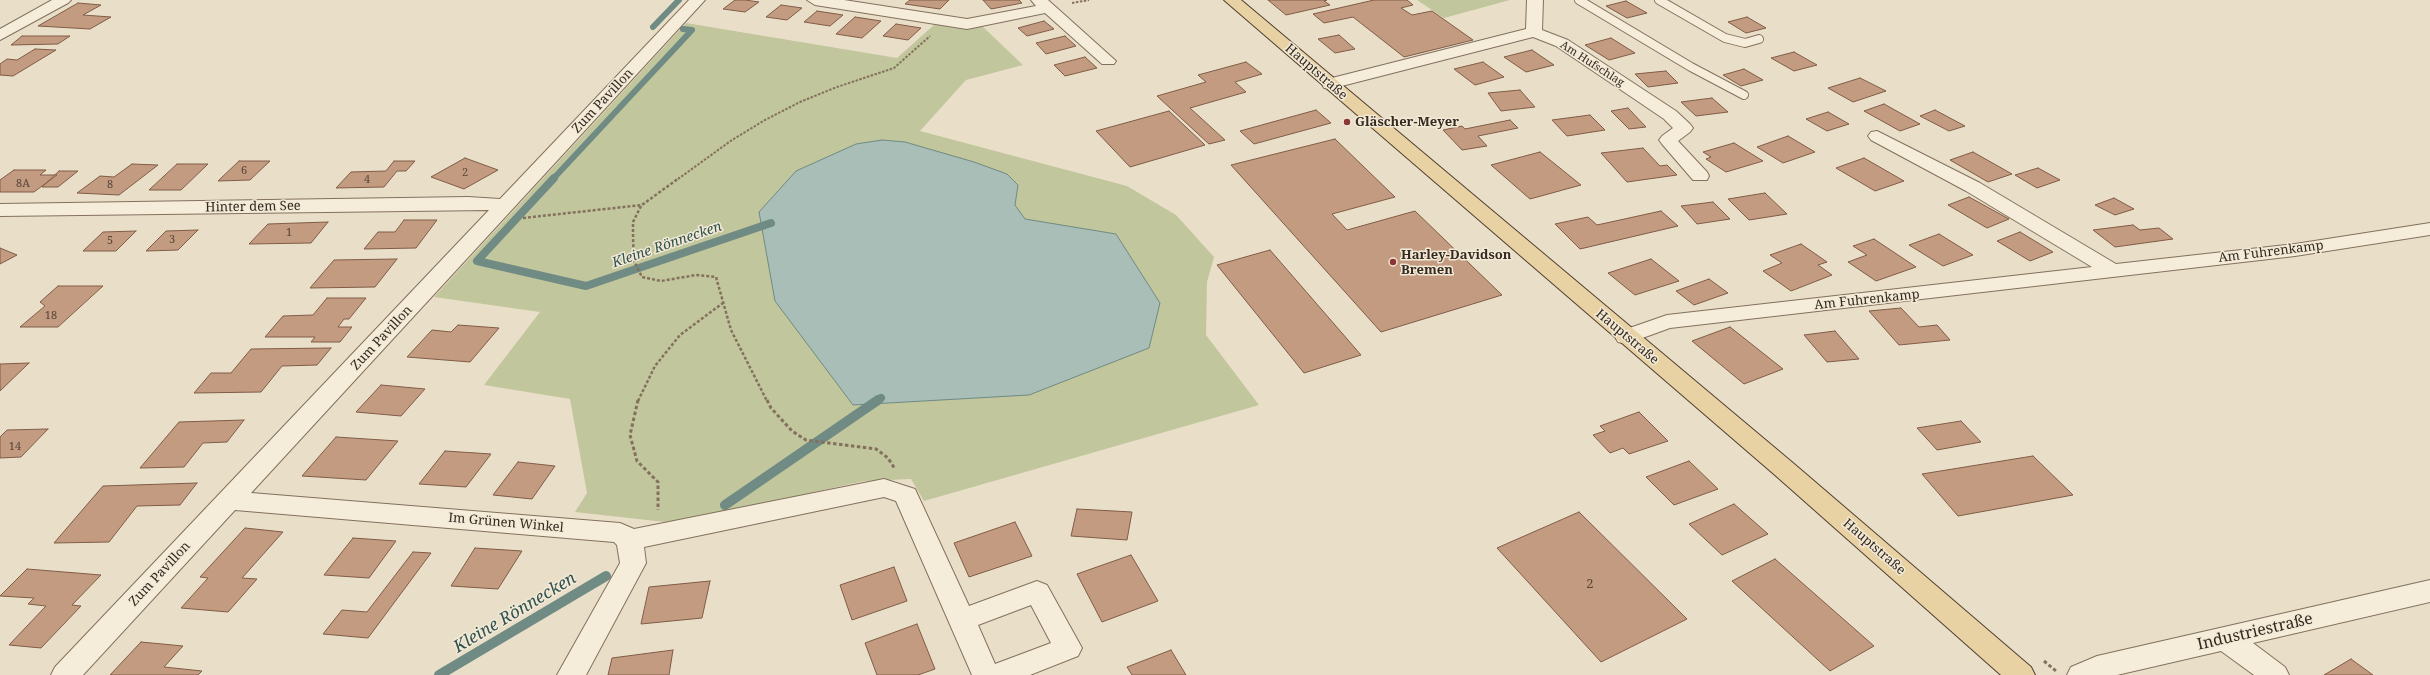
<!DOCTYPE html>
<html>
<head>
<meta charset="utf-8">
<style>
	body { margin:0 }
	canvas { display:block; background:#e9dec7 }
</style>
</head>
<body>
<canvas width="2430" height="675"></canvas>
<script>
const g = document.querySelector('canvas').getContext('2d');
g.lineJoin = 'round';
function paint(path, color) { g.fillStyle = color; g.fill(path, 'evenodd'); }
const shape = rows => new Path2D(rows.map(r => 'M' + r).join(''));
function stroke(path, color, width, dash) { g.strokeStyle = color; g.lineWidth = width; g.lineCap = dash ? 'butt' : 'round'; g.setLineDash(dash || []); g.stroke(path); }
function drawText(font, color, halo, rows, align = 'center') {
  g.font = font + ' "Noto Serif",serif'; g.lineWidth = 3; g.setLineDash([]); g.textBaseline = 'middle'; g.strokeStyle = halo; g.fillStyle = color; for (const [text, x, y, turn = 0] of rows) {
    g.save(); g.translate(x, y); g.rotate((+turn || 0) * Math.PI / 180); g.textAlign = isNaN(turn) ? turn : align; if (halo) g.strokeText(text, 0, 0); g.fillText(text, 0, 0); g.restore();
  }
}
paint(shape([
	[1417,0,1510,0,1444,18],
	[686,23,897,58,935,24,965,29,982,26,1023,65,966,80,920,131,1127,186,1176,215,1214,257,1207,282,1206,335,1259,405,924,501,911,479,864,481,674,523,575,512,587,493,570,399,484,385,540,312,434,297]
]), '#c2c69c');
const water = shape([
	[882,140,905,142,974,162,1007,174,1018,185,1015,205,1025,219,1116,234,1160,303,1149,348,1029,395,853,405,775,301,759,212,796,171,856,144,882,140]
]);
paint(water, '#a8beb7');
stroke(water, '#6f8b84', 1);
stroke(shape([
	[653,27,679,0],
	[553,179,692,30,683,29]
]), '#6f8b84', 6);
stroke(shape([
	[554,178,477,261,586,286,771,223],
	[877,401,881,398]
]), '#6f8b84', 8);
stroke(shape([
	[725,505,878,400],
	[439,675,606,576]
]), '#6f8b84', 10);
const building = shape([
	[735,0,745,0,759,2,745,12,723,9,735,0],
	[910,0,949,0,940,9,905,4,910,0],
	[983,0,1019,0,1022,3,991,9,983,0],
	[1268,0,1327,0,1324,1,1330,5,1286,15,1268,0],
	[1374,0,1407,0,1413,5,1401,8,1412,15,1432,11,1473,40,1404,57,1353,17,1324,23,1313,14,1374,0],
	[1626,1,1647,13,1627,18,1606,6,1626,1],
	[78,3,101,5,83,15,111,17,90,29,38,26,78,3],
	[781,5,802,8,787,20,766,17,781,5],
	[817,11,843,15,830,26,804,22,817,11],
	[855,17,881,21,862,38,836,34,855,17],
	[1747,17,1766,28,1746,33,1728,22,1747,17],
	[1044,21,1054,29,1027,36,1018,28,1044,21],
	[896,24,921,28,908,40,883,36,896,24],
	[1339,35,1355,49,1335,53,1318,39,1339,35],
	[22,36,70,36,58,44,11,45,22,36],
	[1065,36,1076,46,1046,54,1036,43,1065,36],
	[1611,38,1635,53,1609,60,1585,45,1611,38],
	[35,49,56,50,13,76,0,75,0,64,7,59,17,60,35,49],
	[1532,50,1554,65,1526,72,1504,57,1532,50],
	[1794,52,1817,65,1794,71,1771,58,1794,52],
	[1085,57,1097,68,1065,76,1054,65,1085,57],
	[1246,62,1262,74,1235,82,1246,92,1190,108,1225,140,1209,144,1157,96,1206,82,1198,75,1246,62],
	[1483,62,1504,77,1475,85,1454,69,1483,62],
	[1744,69,1763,80,1741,86,1723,75,1744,69],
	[1666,71,1678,83,1648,87,1635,74,1666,71],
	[1860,78,1886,91,1853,102,1828,88,1860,78],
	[1520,90,1535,107,1501,111,1488,93,1520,90],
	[1712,98,1728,112,1696,116,1681,102,1712,98],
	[1884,104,1920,124,1900,131,1864,111,1884,104],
	[1628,108,1646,127,1629,129,1611,111,1628,108],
	[1316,110,1331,123,1254,144,1240,131,1316,110],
	[1935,110,1965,126,1949,131,1920,116,1935,110],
	[1169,111,1205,145,1130,167,1096,131,1169,111],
	[1828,112,1849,124,1827,131,1806,119,1828,112],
	[1590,115,1605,130,1567,136,1552,120,1590,115],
	[1510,120,1518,128,1478,136,1487,146,1462,150,1443,130,1462,126,1465,129,1510,120],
	[1788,136,1815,152,1783,163,1757,147,1788,136],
	[1335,139,1395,197,1332,214,1347,230,1415,211,1502,295,1381,332,1231,165,1335,139],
	[1734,143,1763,161,1726,172,1706,159,1711,157,1703,152,1734,143],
	[1643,148,1660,166,1667,165,1677,175,1627,182,1601,153,1643,148],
	[1540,152,1581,185,1530,199,1491,165,1540,152],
	[1973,152,2012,174,1988,182,1950,160,1973,152],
	[465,158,498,170,464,189,431,177,465,158],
	[1864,158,1904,181,1875,191,1836,168,1864,158],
	[239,161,270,161,250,180,218,181,239,161],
	[394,161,415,161,406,171,397,171,384,187,336,188,351,172,386,171,394,161],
	[132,164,158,165,119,195,77,193,100,176,114,177,132,164],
	[177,164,208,164,181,190,149,190,177,164],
	[2038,168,2060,180,2037,188,2015,175,2038,168],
	[14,170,46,170,40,175,57,175,34,192,0,192,0,180,14,170],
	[59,171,78,171,58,187,42,187,59,171],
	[1765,193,1787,214,1749,220,1728,199,1765,193],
	[1969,197,2009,219,1987,228,1948,205,1969,197],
	[2114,198,2134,209,2115,215,2095,205,2114,198],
	[1713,202,1730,219,1697,224,1681,206,1713,202],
	[1661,211,1678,226,1580,249,1555,224,1588,217,1597,225,1661,211],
	[404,220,437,220,416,248,364,249,378,232,395,232,404,220],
	[328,222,311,243,249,244,268,224,328,222],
	[2133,225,2140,230,2159,228,2173,239,2115,247,2093,230,2133,225],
	[198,230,178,250,146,251,166,231,198,230],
	[136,231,116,251,83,251,103,232,136,231],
	[2020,232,2053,252,2030,261,1997,241,2020,232],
	[1939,234,1973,255,1943,266,1909,245,1939,234],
	[1874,239,1916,267,1876,281,1848,262,1867,255,1853,246,1874,239],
	[1801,244,1827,262,1818,265,1832,275,1791,291,1763,271,1782,263,1770,255,1801,244],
	[0,248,17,255,0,264,0,248],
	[1270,250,1361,355,1304,373,1217,265,1270,250],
	[397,259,375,287,310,288,334,260,397,259],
	[1651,259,1679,281,1635,295,1608,273,1651,259],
	[1709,279,1728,293,1694,305,1676,291,1709,279],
	[58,286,103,286,58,327,20,327,45,306,40,302,58,286],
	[327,298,366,298,349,319,344,319,338,327,352,327,340,342,311,342,315,337,265,337,283,316,313,315,327,298],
	[1901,308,1919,327,1937,325,1950,340,1899,345,1869,311,1901,308],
	[458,325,499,328,470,362,407,357,432,330,451,332,458,325],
	[1730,327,1783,369,1744,384,1692,341,1730,327],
	[1835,331,1859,359,1827,362,1804,335,1835,331],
	[331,348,317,365,282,366,261,392,194,393,211,373,231,373,251,349,331,348],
	[29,363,0,391,0,364,29,363],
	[381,385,425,389,401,416,356,412,381,385],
	[1639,412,1668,441,1629,454,1623,448,1610,453,1593,435,1605,431,1600,426,1639,412],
	[244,420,227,442,203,443,184,467,140,468,179,422,244,420],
	[1961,421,1981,442,1937,450,1917,428,1961,421],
	[48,429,21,457,0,458,0,437,7,430,48,429],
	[336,437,398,441,366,480,302,476,336,437],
	[445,451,491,454,466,487,419,484,445,451],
	[2033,456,2073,495,1958,516,1922,474,2033,456],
	[1689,461,1718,489,1674,505,1646,477,1689,461],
	[518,462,555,466,532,499,493,495,518,462],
	[197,483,180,505,137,506,109,542,54,543,103,486,197,483],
	[1734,504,1768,534,1722,555,1689,524,1734,504],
	[1077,509,1132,512,1127,540,1071,536,1077,509],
	[1579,512,1687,619,1601,662,1497,548,1579,512],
	[1015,522,1032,556,969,577,954,543,1015,522],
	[245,528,283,532,242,578,257,579,228,612,181,608,208,578,200,577,245,528],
	[353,538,396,541,369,578,324,575,353,538],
	[475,548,522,551,498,589,451,586,475,548],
	[413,552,431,553,368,638,323,634,342,610,367,612,413,552],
	[1131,555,1158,601,1102,622,1077,574,1131,555],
	[1775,559,1874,646,1830,671,1732,581,1775,559],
	[894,567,907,601,852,620,840,585,894,567],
	[27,569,101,575,72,605,81,606,41,648,9,645,46,606,28,604,34,598,0,596,27,569],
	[710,581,702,618,641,624,649,587,710,581],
	[917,624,935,669,918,675,877,675,865,643,917,624],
	[141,642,183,646,164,667,202,671,198,675,110,675,141,642],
	[673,650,669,675,608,675,612,658,673,650],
	[1171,650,1186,675,1132,675,1127,667,1171,650],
	[2351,659,2373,675,2324,675,2351,659]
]);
paint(building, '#c39b81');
stroke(building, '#805c47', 1);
const lane = shape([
	[1579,0,1691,67,1744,95],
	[1659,0,1725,38,1745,43,1759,39]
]);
const street = shape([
	[52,0,71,0,68,3,0,40,0,29,52,0],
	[689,0,705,0,251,493,620,523,634,529,884,479,915,489,969,606,1037,581,1047,585,1082,648,1078,656,1030,675,972,675,896,501,884,497,644,547,646,563,586,675,557,675,620,563,617,545,614,542,235,510,83,675,51,675,55,667,489,210,0,216,0,204,468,197,500,199,689,0],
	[1031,605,1051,643,995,664,978,625,1031,605],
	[807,0,844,0,967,19,1036,6,1031,0,1048,0,1116,61,1114,64,1102,64,1045,13,967,29,815,5,807,0],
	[1527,0,1543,0,1542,30,1568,40,1676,111,1690,124,1693,128,1690,132,1678,141,1707,172,1709,176,1707,180,1693,180,1662,144,1659,140,1662,136,1673,128,1664,119,1556,46,1533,37,1330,89,1324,88,1322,84,1324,80,1526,29,1527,0],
	[1877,131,1980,183,2116,264,2295,244,2430,223,2430,235,2295,256,1670,328,1626,344,1618,342,1615,337,1618,332,1667,315,2092,267,1966,191,1871,140,1868,136,1871,132,1877,131],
	[2430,580,2430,602,2253,643,2285,667,2289,675,2254,675,2221,651,2117,675,2067,675,2071,667,2097,656,2430,580]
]);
const primary = shape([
	[1224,0,1241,0,1793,463,2031,667,2035,675,2001,675,1775,475,1224,0]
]);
stroke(lane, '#83715e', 10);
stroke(street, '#83715e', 2);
stroke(primary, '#514032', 2);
stroke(shape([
	[1072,3,1089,0],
	[678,179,732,140,765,120,800,102,837,87,894,68,930,36]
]), '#83715e', 2, [2.5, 1.5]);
stroke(shape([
	[641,206,633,222,633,238,634,261,642,277,661,281,696,275,716,277,731,330,767,401],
	[523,218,642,205,679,178],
	[638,401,655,366,680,335,723,303]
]), '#83715e', 2.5, [3, 2]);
stroke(shape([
	[638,400,630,435,637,461,658,482,658,510],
	[767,400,771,408,792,431,806,440,876,449,888,458,895,469],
	[2044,661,2056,671]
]), '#83715e', 3, [3.5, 2.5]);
stroke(lane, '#f5ecd9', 8);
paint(street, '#f5ecd9');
paint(primary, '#e8d1a3');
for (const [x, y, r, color] of [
	[1347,122,4,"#8c3537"],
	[1393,262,4,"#8c3537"]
]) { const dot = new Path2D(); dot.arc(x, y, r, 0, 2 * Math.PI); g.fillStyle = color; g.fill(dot); stroke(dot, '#f2e9d6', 1.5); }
drawText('11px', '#352a20', '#f2e9d6', [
	["Am Hufschlag",1592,64,33]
]);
drawText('11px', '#584638', null, [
	["6",244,171],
	["2",465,173],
	["4",367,180],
	["8A",23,184],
	["8",110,185],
	["1",289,233],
	["3",172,240],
	["5",110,241],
	["18",51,316],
	["14",15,447]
]);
drawText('13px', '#352a20', '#f2e9d6', [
	["Hauptstraße",1316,72,41],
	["Zum Pavillon",603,101,-47],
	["Hinter dem See",253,207,-1],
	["Am Fuhrenkamp",2271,252,-7],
	["Am Fuhrenkamp",1867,300,-6],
	["Hauptstraße",1627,337,40],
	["Zum Pavillon",382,338,-47],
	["Im Grünen Winkel",506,523,5],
	["Hauptstraße",1874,547,41],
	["Zum Pavillon",160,574,-47]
]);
drawText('bold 13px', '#352a20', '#f2e9d6', [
	["Gläscher-Meyer",1355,122],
	["Harley-Davidson",1401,255],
	["Bremen",1401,270]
], 'left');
drawText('13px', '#584638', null, [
	["2",1590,584]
]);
drawText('italic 14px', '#315350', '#f2e9d6', [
	["Kleine Rönnecken",667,245,-19]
]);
drawText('16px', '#352a20', '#f2e9d6', [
	["Industriestraße",2255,632,-13]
]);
drawText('italic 17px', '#315350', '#f2e9d6', [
	["Kleine Rönnecken",515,613,-31]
]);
</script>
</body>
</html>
